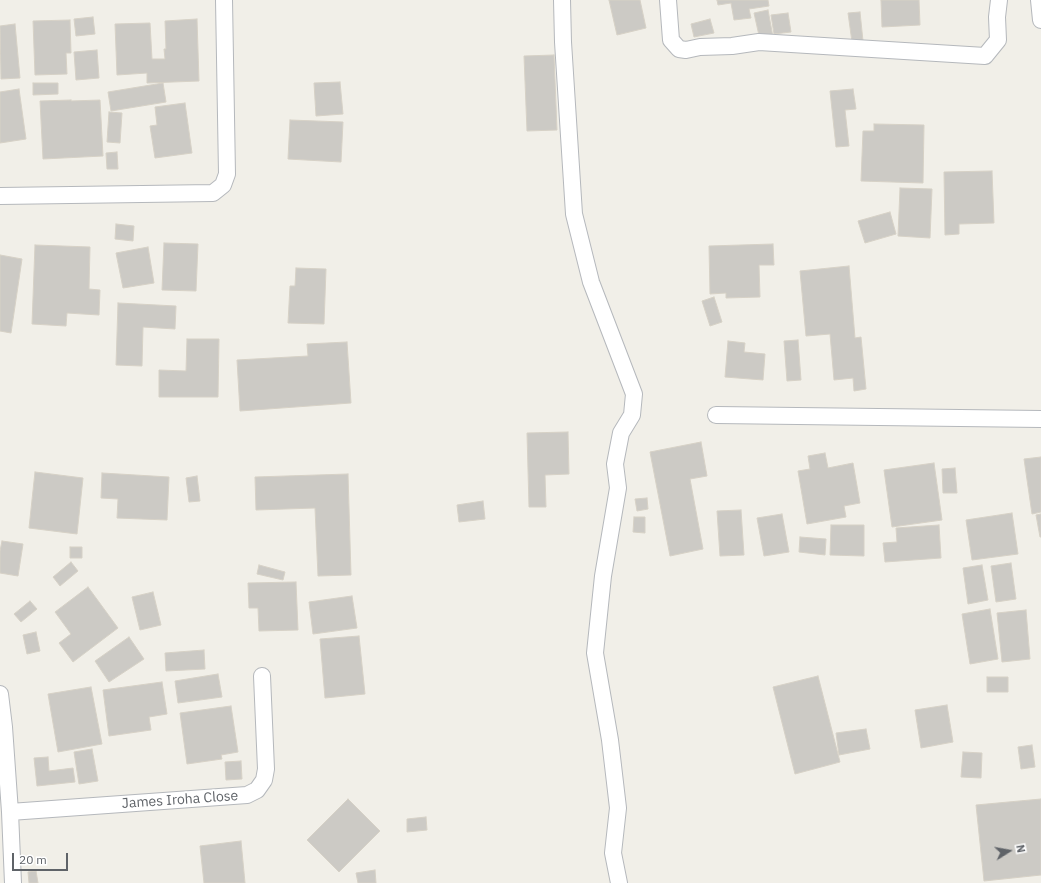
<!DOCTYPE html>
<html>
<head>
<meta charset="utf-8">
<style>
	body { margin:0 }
	#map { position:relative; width:1041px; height:883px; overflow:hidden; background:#f1efe8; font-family:"IBM Plex Sans",sans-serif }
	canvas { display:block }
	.north { position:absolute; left:989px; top:831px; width:40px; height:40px; -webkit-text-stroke:3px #fff; paint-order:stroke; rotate:79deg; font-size:11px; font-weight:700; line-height:16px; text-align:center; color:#5f6368 }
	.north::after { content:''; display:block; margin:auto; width:14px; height:18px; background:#5f6368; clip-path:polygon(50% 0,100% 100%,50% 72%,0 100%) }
	.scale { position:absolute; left:12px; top:853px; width:56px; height:18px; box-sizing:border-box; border:2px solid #5f6368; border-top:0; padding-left:5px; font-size:12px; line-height:14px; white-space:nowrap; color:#5f6368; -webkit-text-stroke:3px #fff; paint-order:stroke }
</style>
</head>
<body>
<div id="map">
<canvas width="1041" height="883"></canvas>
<div class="north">N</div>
<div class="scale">20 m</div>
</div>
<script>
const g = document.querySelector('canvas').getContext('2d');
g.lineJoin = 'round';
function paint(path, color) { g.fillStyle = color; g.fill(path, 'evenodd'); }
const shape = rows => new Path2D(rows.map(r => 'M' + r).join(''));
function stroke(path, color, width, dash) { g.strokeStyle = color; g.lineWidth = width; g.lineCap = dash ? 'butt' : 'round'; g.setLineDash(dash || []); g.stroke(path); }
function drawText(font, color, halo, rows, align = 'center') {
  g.font = font + ' "IBM Plex Sans",sans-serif'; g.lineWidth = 3.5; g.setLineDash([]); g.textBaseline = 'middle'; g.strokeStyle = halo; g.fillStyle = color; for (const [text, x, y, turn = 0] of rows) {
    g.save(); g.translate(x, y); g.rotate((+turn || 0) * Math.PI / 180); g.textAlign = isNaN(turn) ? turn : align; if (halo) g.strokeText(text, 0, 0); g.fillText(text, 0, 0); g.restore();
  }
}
const building = shape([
	[609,0,640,0,646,28,617,35,609,0],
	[717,0,768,0,769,6,749,9,751,18,734,20,731,3,718,5,717,0],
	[881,0,919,0,920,25,882,27,881,0],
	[768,10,773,37,760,40,754,13,768,10],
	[860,12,863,41,852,42,848,13,860,12],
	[788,13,791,32,774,34,771,15,788,13],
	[93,17,95,34,76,36,74,19,93,17],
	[197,19,199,81,147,83,147,73,117,75,115,24,150,23,152,59,165,59,164,49,166,49,165,21,197,19],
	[710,19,714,33,694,37,691,24,710,19],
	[70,20,71,53,66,53,67,74,35,75,33,21,70,20],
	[15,24,20,78,1,79,0,26,15,24],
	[97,50,99,78,76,80,74,52,97,50],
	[554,55,557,130,527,131,524,56,554,55],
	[340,82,343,114,316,116,314,83,340,82],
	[33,83,58,83,58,94,33,95,33,83],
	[163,83,166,102,111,111,108,92,163,83],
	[19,89,26,139,0,143,0,92,19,89],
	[853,89,856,109,845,110,849,146,836,147,830,91,853,89],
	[71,100,71,101,100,100,103,156,43,159,40,101,71,100],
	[185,103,192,153,155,158,150,126,157,125,155,107,185,103],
	[109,112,122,113,120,143,107,142,109,112],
	[290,120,343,122,341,162,288,159,290,120],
	[874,124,924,125,923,183,861,181,863,131,874,131,874,124],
	[117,152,118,169,107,169,106,153,117,152],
	[992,171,994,223,959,224,959,234,945,235,944,172,992,171],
	[900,188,932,189,930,238,898,236,900,188],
	[890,212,896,234,865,243,858,221,890,212],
	[116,224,134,226,133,241,115,239,116,224],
	[164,243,198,244,196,291,162,290,164,243],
	[773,244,774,265,759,265,760,297,726,298,726,293,710,294,709,246,773,244],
	[35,245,90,247,89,289,100,290,99,315,67,313,66,326,32,324,35,245],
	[148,247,154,283,123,288,116,253,148,247],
	[0,255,22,259,11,333,0,331,0,255],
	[849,266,855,338,861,337,866,389,854,391,853,378,834,380,830,334,806,336,800,271,849,266],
	[296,268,326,269,324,324,288,323,290,286,295,286,296,268],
	[714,297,722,322,710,326,702,301,714,297],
	[118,303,176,306,175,329,143,327,142,366,116,365,118,303],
	[187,339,219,339,218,397,159,397,159,370,186,371,187,339],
	[798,340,801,380,787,381,784,341,798,340],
	[728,341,745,343,744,352,765,354,763,380,725,377,728,341],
	[347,342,351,403,240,411,237,360,308,356,307,344,347,342],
	[568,432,569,474,545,475,546,507,529,507,527,433,568,432],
	[701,442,707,476,690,479,703,549,670,556,650,452,701,442],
	[825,453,828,468,853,463,860,503,844,506,846,517,807,524,798,471,810,469,808,456,825,453],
	[1041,457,1041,512,1032,514,1024,459,1041,457],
	[934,463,942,520,892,527,884,470,934,463],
	[955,468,957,493,943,493,942,469,955,468],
	[35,472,83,478,77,534,29,528,35,472],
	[102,473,169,477,167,520,117,518,118,499,101,498,102,473],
	[348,474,351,575,318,576,315,508,256,510,255,477,348,474],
	[197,476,200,501,189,502,186,478,197,476],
	[647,498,648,509,637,511,635,499,647,498],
	[483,501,485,519,459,522,457,505,483,501],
	[741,510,744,555,720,556,717,511,741,510],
	[1012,513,1018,554,972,560,966,520,1012,513],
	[782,514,789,552,764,556,757,518,782,514],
	[1041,514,1041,537,1040,537,1036,515,1041,514],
	[634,517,645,517,645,533,633,532,634,517],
	[831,525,864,525,864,556,830,555,831,525],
	[939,525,941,558,885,562,883,543,897,542,896,528,939,525],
	[800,537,826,539,825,555,799,552,800,537],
	[2,541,23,544,18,576,0,573,0,551,2,541],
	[70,547,82,547,82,558,70,558,70,547],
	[71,562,78,571,60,586,53,577,71,562],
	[1011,563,1016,599,996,602,991,566,1011,563],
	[259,565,285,572,283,580,257,574,259,565],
	[982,565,988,600,968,604,963,568,982,565],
	[296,582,298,630,259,631,258,608,249,608,248,583,296,582],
	[88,587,118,628,73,662,59,643,71,634,55,612,88,587],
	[153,592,161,625,140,630,132,597,153,592],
	[352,596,357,628,313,634,309,602,352,596],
	[30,601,37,609,21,622,14,614,30,601],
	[990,609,998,659,970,664,962,614,990,609],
	[1026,610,1030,659,1002,662,997,613,1026,610],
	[36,632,40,651,27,654,23,635,36,632],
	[359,636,365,694,325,698,320,639,359,636],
	[129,637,144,659,109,682,95,661,129,637],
	[204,650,205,669,166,671,165,653,204,650],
	[218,674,222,697,178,703,175,681,218,674],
	[818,676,840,762,795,774,773,687,818,676],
	[987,677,1008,677,1008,692,987,692,987,677],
	[162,682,167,714,149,717,151,730,109,736,103,690,162,682],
	[91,687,102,744,58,752,48,694,91,687],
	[947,705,953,742,921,748,915,710,947,705],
	[231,706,238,752,221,755,222,759,187,764,180,713,231,706],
	[866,729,870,749,839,755,836,733,866,729],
	[1032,745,1035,767,1021,769,1018,747,1032,745],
	[92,749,98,781,79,784,74,752,92,749],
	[963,752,982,753,981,778,961,777,963,752],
	[48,757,49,771,73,768,75,782,37,786,34,758,48,757],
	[241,761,242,779,226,780,225,762,241,761],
	[348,799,380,831,339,872,307,840,348,799],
	[1041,799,1041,875,984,881,976,805,1041,799],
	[426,817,427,830,407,832,407,819,426,817],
	[241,841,245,883,204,883,200,846,241,841],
	[375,870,376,883,358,883,356,873,375,870],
	[36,871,38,883,29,883,28,872,36,871]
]);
paint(building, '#cccac5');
stroke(building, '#d6d1c6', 1);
const street = shape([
	[562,0,563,42,574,214,591,282,634,394,632,415,621,433,615,464,618,488,603,576,595,653,610,740,618,808,613,853,619,883],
	[668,0,671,40,679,49,686,50,700,47,732,46,759,42,985,56,998,40,997,17,999,0],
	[1039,0,1041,20],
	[0,196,213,193,223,185,227,174,224,0],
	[716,415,1041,419],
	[0,694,4,727,10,812,13,883],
	[10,812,247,795,257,790,264,780,266,769,262,676]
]);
stroke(street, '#b5b8bc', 18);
stroke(street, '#fff', 16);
drawText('14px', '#5f6368', '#fff', [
	["James Iroha Close",180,800,-4]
]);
</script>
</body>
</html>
